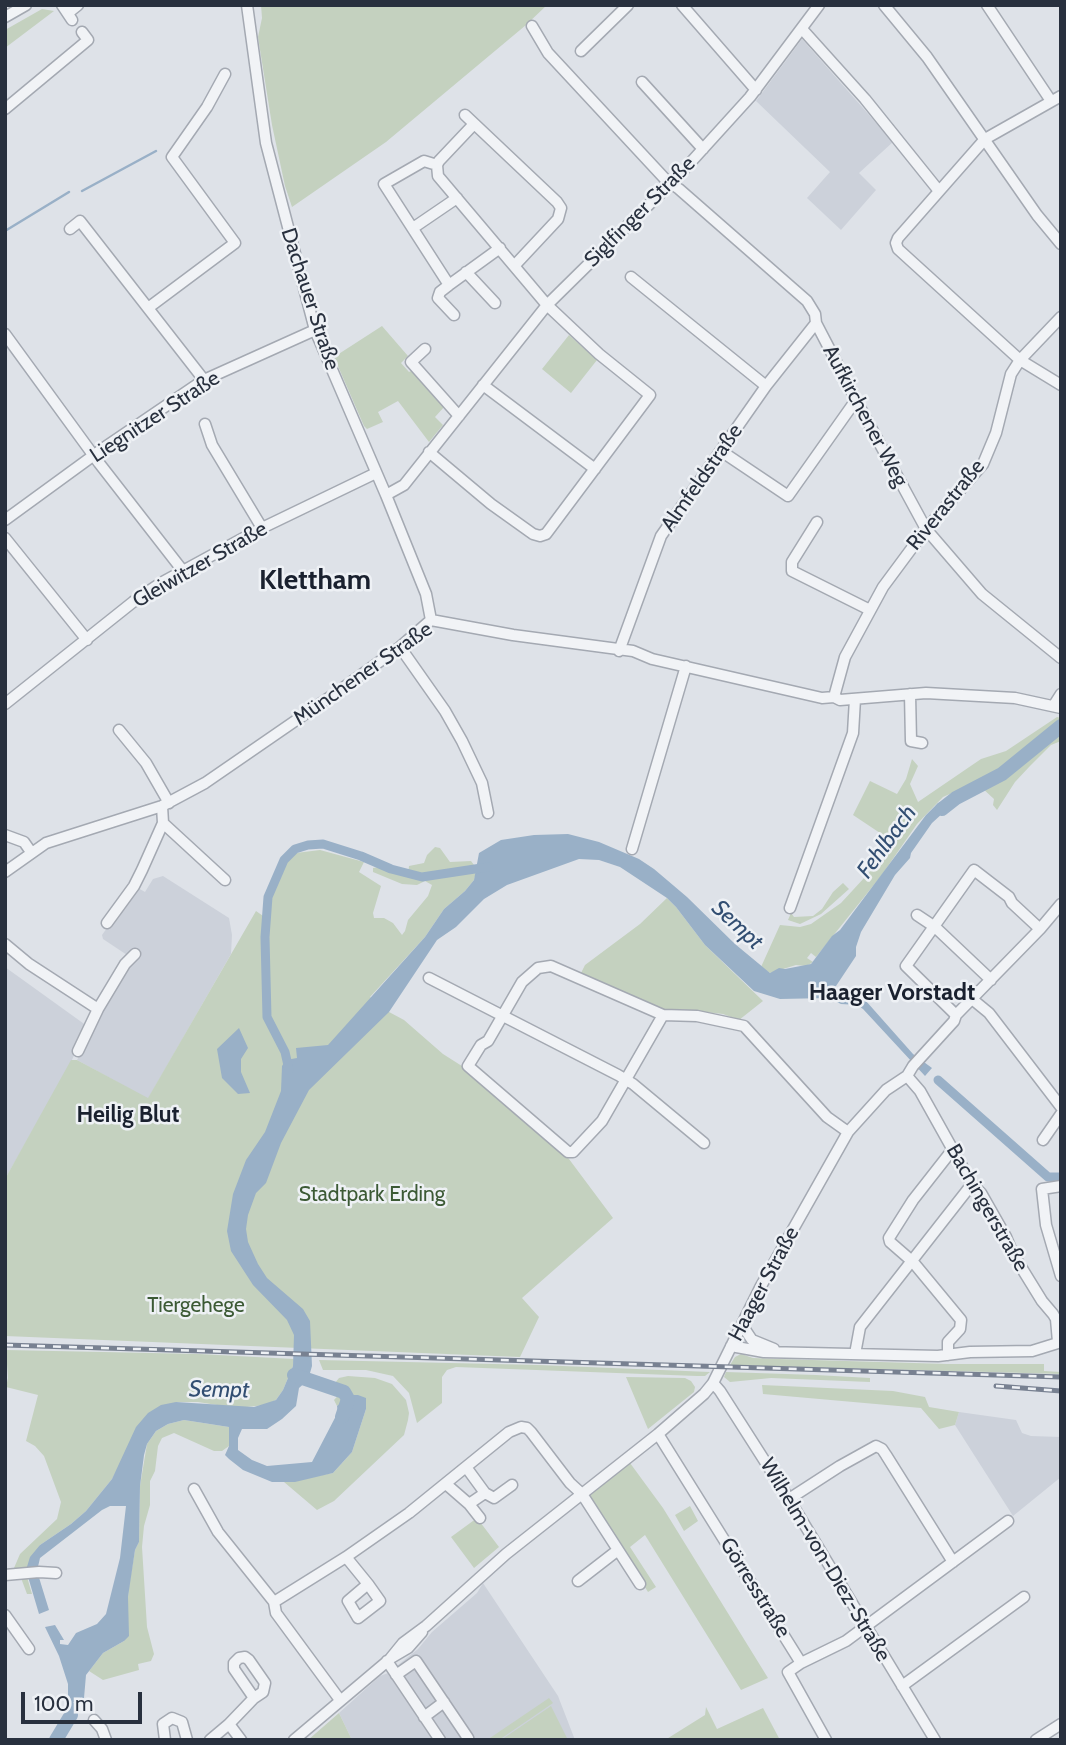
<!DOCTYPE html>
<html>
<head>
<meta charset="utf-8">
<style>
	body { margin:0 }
	#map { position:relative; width:1066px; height:1745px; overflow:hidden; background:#dee2e8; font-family:Cabin,sans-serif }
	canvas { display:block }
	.frame { position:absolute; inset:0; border:7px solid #28303e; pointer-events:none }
	.scale { position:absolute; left:21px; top:1692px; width:121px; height:32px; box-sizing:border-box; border:4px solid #28303e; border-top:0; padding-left:9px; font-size:21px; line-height:24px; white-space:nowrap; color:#28303e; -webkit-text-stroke:5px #eef1f5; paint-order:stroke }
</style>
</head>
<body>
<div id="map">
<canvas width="1066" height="1745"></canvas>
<div class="frame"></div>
<div class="scale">100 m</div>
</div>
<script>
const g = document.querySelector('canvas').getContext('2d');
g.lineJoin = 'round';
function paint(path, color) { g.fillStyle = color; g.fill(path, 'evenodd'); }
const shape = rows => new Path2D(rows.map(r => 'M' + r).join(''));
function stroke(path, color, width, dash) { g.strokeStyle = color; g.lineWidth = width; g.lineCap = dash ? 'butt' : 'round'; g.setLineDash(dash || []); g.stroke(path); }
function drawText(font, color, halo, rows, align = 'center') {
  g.font = font + ' Cabin,sans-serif'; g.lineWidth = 5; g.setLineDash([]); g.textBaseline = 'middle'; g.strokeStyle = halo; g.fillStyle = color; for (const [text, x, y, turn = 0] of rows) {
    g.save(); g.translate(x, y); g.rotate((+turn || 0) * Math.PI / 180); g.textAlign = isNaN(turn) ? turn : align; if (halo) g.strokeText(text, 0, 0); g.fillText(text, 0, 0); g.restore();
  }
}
paint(shape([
	[802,39,893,142,859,173,876,190,841,230,807,198,830,172,756,101],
	[163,876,229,918,232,935,231,954,148,1099,77,1060,130,957,103,939,102,935,131,894,138,888,145,892,153,879],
	[5,967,87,1026,68,1069,5,1179],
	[959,1412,1016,1420,1022,1433,1031,1436,1061,1437,1061,1477,1013,1516,955,1425],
	[483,1583,558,1696,575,1740,352,1740,339,1713,380,1676,388,1673,418,1649,432,1632,477,1593]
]), '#ccd1da');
paint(shape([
	[261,5,547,5,526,25,386,142,292,207,285,186,272,125,258,37,262,18],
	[42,9,54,11,5,48,5,30],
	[382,326,408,356,401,363,409,372,413,370,445,406,435,417,443,425,429,442,398,401,378,412,383,422,367,429,364,426,334,357],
	[569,335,597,360,571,393,542,369],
	[1057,717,1061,718,1061,741,1051,745,1030,766,1015,782,997,810,993,805,994,799,981,787,958,800,952,793,943,797,917,824,881,876,816,957,811,953,807,958,813,962,810,964,806,966,796,965,770,973,761,967,780,925,800,927,811,924,841,903,876,865,889,839,853,815,870,781,897,794,906,779,912,759,918,766,910,784,918,802,981,759,1006,751],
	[435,847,440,848,450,862,471,861,477,869,474,880,465,891,444,909,425,937,370,997,389,1012,404,1020,443,1054,465,1068,566,1155,613,1218,522,1298,539,1317,520,1357,5,1336,5,1179,71,1060,77,1060,148,1098,256,911,266,918,265,911,276,880,285,862,296,853,320,850,364,862,359,872,381,886,373,913,374,918,384,918,393,923,402,935,405,931,408,920,428,896,432,885,425,881,417,885,402,884,373,872,373,868,379,867,408,875,409,866,424,863,427,855],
	[843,883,849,889,821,914,800,924,788,920,791,913,794,917,813,916,822,909,833,892],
	[667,898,676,907,705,945,763,1001,739,1020,723,1014,679,1009,665,1014,579,977,585,965,640,924],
	[6,1350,199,1354,294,1359,293,1366,283,1390,276,1400,266,1405,236,1408,198,1402,176,1402,119,1466,112,1479,86,1511,71,1524,40,1545,27,1577,32,1594,27,1594,21,1578,14,1568,20,1554,57,1519,61,1502,44,1456,35,1446,26,1441,38,1395,6,1387,8,1378],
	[741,1354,753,1358,779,1359,947,1364,1044,1364,1044,1371,1061,1372,1061,1374,730,1365,735,1357],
	[319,1360,538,1365,710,1372,705,1376,697,1376,456,1367,447,1370,442,1377,442,1403,417,1423,409,1393,393,1376,366,1370,323,1370],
	[726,1372,816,1375,870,1378,870,1382,771,1378,730,1382,724,1377],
	[348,1376,375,1378,392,1384,406,1400,409,1413,408,1420,404,1435,334,1501,317,1510,284,1482,333,1473,352,1452,366,1409,348,1399,337,1406,334,1400,344,1389,335,1387,335,1383,339,1378],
	[626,1377,685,1378,691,1381,695,1387,694,1392,648,1429],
	[762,1385,893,1391,925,1397,929,1407,959,1412,955,1425,939,1429,921,1408,763,1394],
	[184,1420,229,1427,229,1446,222,1451,214,1451,174,1433,162,1438,158,1446,155,1471,150,1481,150,1505,144,1526,142,1547,147,1627,154,1654,151,1661,138,1664,139,1670,103,1680,89,1671,103,1653,124,1641,129,1586,135,1550,139,1542,140,1486,147,1444,156,1431,168,1424],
	[630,1463,663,1508,768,1678,741,1690,645,1535,630,1547,656,1587,648,1592,588,1497],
	[690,1506,698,1521,684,1531,675,1515],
	[477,1518,499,1547,474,1568,451,1537],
	[549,1698,553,1703,499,1740,487,1740],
	[551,1706,568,1740,501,1740],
	[706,1707,717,1729,763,1708,780,1740,665,1740,705,1715],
	[339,1713,352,1740,308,1740]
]), '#c4d1bf');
paint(shape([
	[953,797,956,798,955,802,932,823,911,853,910,858,895,875,861,932,856,947,856,956,832,992,854,994,866,1001,913,1054,932,1068,925,1076,863,1009,857,1005,841,1004,828,998,780,999,754,991,705,945,676,907,667,898,620,867,599,860,579,859,507,885,484,899,456,927,437,940,389,1012,309,1090,281,1143,266,1183,256,1193,248,1215,246,1229,248,1242,258,1264,267,1278,303,1309,310,1321,312,1366,308,1380,299,1388,296,1406,282,1419,267,1429,242,1429,238,1438,238,1450,252,1460,267,1466,312,1462,338,1412,337,1406,351,1395,358,1395,366,1398,366,1409,352,1452,333,1473,295,1482,272,1482,243,1470,229,1459,225,1455,229,1446,229,1427,184,1420,168,1424,156,1431,147,1444,144,1455,140,1486,139,1542,135,1550,128,1597,129,1636,124,1641,103,1653,86,1675,84,1698,75,1718,64,1734,61,1727,66,1716,68,1702,68,1684,59,1656,45,1627,55,1625,64,1640,60,1640,60,1644,68,1645,76,1633,97,1624,106,1614,120,1558,126,1506,110,1506,102,1510,40,1558,37,1571,49,1610,39,1614,26,1570,30,1557,40,1545,71,1524,86,1511,112,1479,136,1427,148,1413,161,1405,176,1402,254,1407,276,1400,283,1390,293,1366,294,1335,287,1320,253,1285,231,1251,227,1231,233,1194,246,1160,265,1132,281,1091,282,1066,286,1060,297,1058,296,1048,328,1045,425,937,444,909,465,891,474,880,479,853,501,840,534,835,568,834,599,842,639,859,654,869,687,897,735,944,770,973,779,968,785,969,811,964,832,936,840,930,926,815,938,803],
	[239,1028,248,1048,241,1059,241,1072,250,1093,238,1094,222,1078,217,1049]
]), '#99b0c7');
stroke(shape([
	[82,191,156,151],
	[5,231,69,192]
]), '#99b0c7', 2.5);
stroke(shape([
	[289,1070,285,1052,267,1017,265,937,268,897,284,860,295,849,308,845,323,844,361,856,391,869,422,877,488,867],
	[938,1080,1048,1177,1061,1177]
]), '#99b0c7', 9);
stroke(shape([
	[942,809,956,798,1002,774,1061,726],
	[294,1375,344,1392,348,1399,342,1417],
	[56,1740,71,1715]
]), '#99b0c7', 14);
const minor = shape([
	[62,5,72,20],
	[247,5,266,143,315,330,386,495,426,594,431,620],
	[682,5,756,90],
	[884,5,927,57,1037,215,1061,244],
	[987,5,1051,101],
	[68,13,78,5],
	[5,17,26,5],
	[532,26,548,53,666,180,679,189,807,301,815,314,816,323,856,400,926,529,982,594,1061,658],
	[802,29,865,99,939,191],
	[581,51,628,5],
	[642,82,703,149],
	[1061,96,985,139,898,238,896,243,898,249,1020,360,1061,385],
	[5,109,88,40,82,32],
	[465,115,557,202,561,208,558,219,515,265],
	[437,165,424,161,384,184,449,285,500,248],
	[413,228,457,198],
	[70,229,80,221,204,380],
	[466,272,495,303],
	[631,277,766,386],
	[449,285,440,292,438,298,454,315],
	[148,308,235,243,172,157,207,107,225,74],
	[5,334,99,463,183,571],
	[425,349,411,362,459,416],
	[483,385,595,469],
	[205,424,212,445,262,528],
	[721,451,788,496,856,400],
	[429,452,491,504,533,534,540,536,546,534,650,395,599,354,547,305,438,176,437,165,439,161,474,124],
	[386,495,404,485,547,305,681,173,750,97,819,5],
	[5,520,101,450,204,380,315,330],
	[817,522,792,562,792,571,870,610],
	[5,538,87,640],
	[431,620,513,635,633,651,652,659,822,698,834,697,840,700,926,693,1015,698,1061,708],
	[400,647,445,711,462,741,482,783,488,813],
	[619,651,661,536,766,386,816,323],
	[910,694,911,741,922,743],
	[834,697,845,657,883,587,926,529,983,464,996,433,1011,374,1020,360,1061,317],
	[5,704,133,602,161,583,262,528,376,473],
	[1054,705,1061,694],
	[119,730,146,763,169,803],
	[163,823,225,880],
	[5,835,24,842,31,852],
	[632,849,686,666],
	[5,872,46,843,162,806,205,783,340,690,400,647,431,620],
	[790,908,853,733,855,699],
	[917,915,935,927,991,980],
	[107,923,134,886,142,870,163,823,162,806],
	[5,944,29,964,98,1009],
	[429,978,618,1075,633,1084,704,1143],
	[972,999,989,1013,1061,1107],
	[663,1015,602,1121,573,1152,568,1152,468,1066,481,1045,488,1041,522,982,538,968,551,966,663,1015,697,1016,744,1026,827,1117,848,1132],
	[956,1015,906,966,974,870,1009,897,1012,903,1040,929],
	[78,1051,98,1009,125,964,135,954],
	[907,1076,920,1091,972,1184,981,1193,1006,1237,1013,1254,1042,1301,1053,1314,1056,1319,1058,1342],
	[1043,1140,1061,1114],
	[1061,1186,1042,1189,1046,1225,1061,1276],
	[742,1325,752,1340,774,1349],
	[731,1346,764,1352,938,1356,970,1352,1032,1351,1061,1342],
	[855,1354,860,1327,972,1184],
	[948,1355,948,1342,960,1329,961,1320,913,1262,890,1242,889,1238,913,1200,953,1149],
	[713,1383,720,1391,789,1499,935,1740],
	[658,1434,801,1663,788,1672,826,1740],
	[446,1484,469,1504,485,1493,466,1467],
	[194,1489,218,1532,274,1602,276,1613,340,1700],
	[485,1493,494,1498,512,1485],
	[789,1499,840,1466,876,1446,882,1449,886,1455,953,1562],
	[469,1504,480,1518],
	[346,1557,368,1584,380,1601,358,1618,348,1601,368,1584],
	[5,1575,39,1572,56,1573],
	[578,1581,618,1550],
	[274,1602,346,1557,409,1513,509,1432,521,1427,527,1428,531,1432,570,1483,582,1494,640,1584],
	[5,1615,29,1649],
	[391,1658,408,1648,422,1632],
	[387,1661,440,1740],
	[801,1663,846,1641,1008,1521],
	[396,1675,416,1661,468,1738,466,1740],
	[902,1686,1024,1597],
	[424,1717,444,1702],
	[94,1720,102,1729,106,1740],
	[229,1724,254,1698,234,1669,234,1663,239,1658,245,1657,249,1660,265,1683,263,1692,254,1698],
	[165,1740,163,1724,172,1718,182,1722,187,1740],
	[210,1740,229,1724,241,1740],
	[294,1740,390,1659,403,1643,426,1626,506,1554,658,1434,704,1394,713,1383,761,1286,848,1132,886,1090,907,1076,913,1066,954,1021,956,1015,1040,929,1061,904],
	[1036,1740,1061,1724]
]);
stroke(minor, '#a4a9b2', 13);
stroke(minor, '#f1f3f6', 10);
const rail = shape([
	[5,1345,1061,1377],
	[996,1386,1061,1391]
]);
stroke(rail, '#788191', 5);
stroke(rail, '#eef1f5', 2.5, [8]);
drawText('21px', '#28303e', '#eef1f5', [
	["Siglfinger Straße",640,212,-45],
	["Dachauer Straße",310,299,72],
	["Aufkirchener Weg",865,416,62],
	["Liegnitzer Straße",155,417,-33],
	["Almfeldstraße",702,478,-55],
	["Riverastraße",946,505,-51],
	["Gleiwitzer Straße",200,565,-30],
	["Münchener Straße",363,674,-35],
	["Bachingerstraße",987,1208,60],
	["Haager Straße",764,1284,-62],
	["Wilhelm-von-Diez-Straße",825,1560,59],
	["Görresstraße",755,1588,58]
]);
drawText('21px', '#3c5a35', '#eef1f5', [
	["Stadtpark Erding",372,1195],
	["Tiergehege",196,1306]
]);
drawText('italic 23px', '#324e72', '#eef1f5', [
	["Fehlbach",887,842,-54],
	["Sempt",737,925,43],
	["Sempt",219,1390,1]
]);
drawText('bold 23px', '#1a212f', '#eef1f5', [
	["Heilig Blut",128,1115]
]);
drawText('bold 24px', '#1a212f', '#eef1f5', [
	["Haager Vorstadt",892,993]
]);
drawText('bold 28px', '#1a212f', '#eef1f5', [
	["Klettham",315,581]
]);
</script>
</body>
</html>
